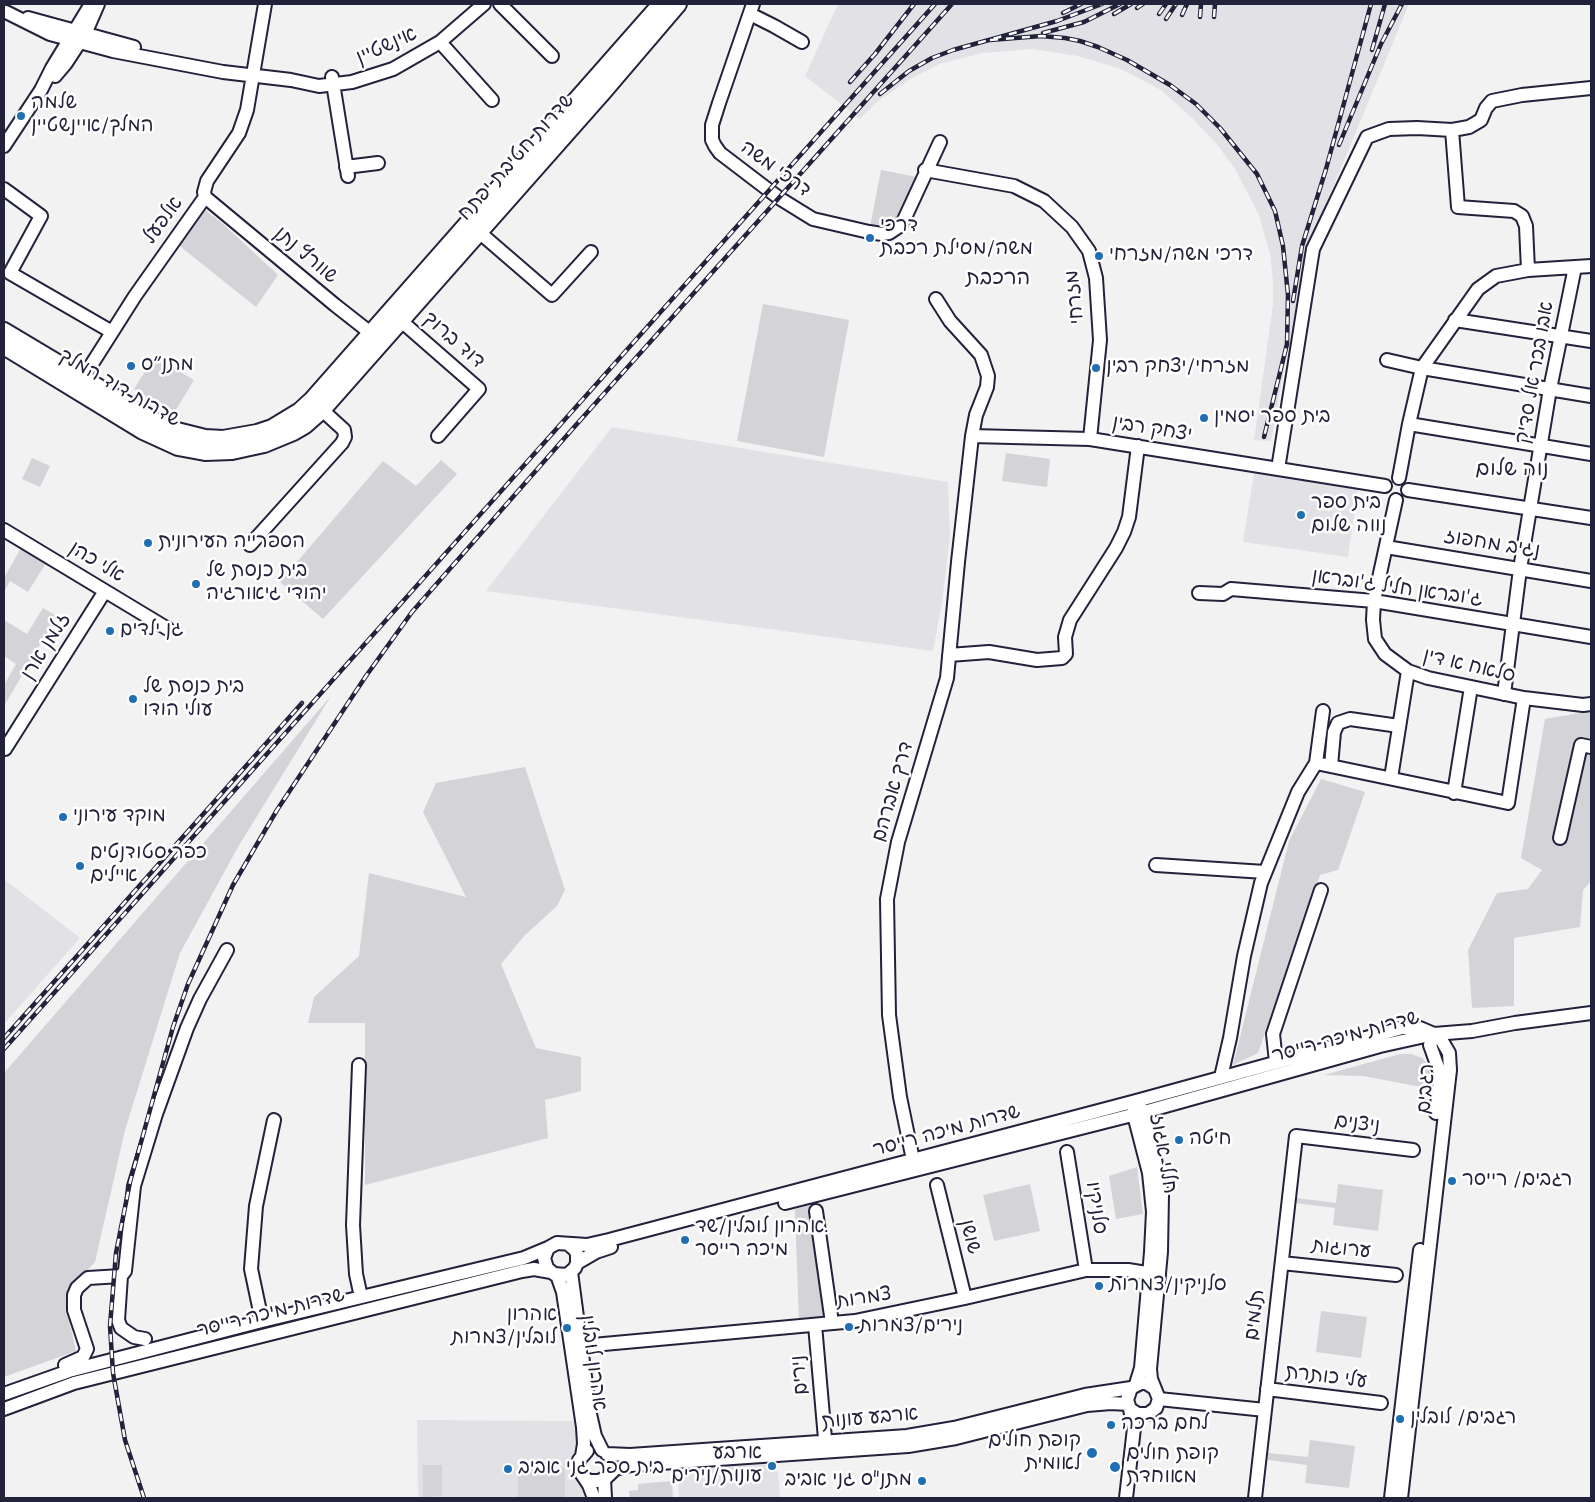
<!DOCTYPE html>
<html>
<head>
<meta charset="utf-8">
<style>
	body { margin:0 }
	#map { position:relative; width:1595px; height:1502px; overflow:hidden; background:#f2f2f3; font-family:Mynerve,sans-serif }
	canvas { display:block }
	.frame { position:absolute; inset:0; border:5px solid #22223b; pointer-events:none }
</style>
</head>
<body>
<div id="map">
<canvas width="1595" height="1502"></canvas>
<div class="frame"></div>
</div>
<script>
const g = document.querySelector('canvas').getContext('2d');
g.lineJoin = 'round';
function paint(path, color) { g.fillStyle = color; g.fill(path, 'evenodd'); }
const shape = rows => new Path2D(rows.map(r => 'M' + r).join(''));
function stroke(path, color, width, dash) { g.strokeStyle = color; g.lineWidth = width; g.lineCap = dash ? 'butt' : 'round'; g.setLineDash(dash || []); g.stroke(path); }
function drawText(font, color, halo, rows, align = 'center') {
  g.font = font + ' Mynerve,"Playpen Sans Hebrew",sans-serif'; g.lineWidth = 5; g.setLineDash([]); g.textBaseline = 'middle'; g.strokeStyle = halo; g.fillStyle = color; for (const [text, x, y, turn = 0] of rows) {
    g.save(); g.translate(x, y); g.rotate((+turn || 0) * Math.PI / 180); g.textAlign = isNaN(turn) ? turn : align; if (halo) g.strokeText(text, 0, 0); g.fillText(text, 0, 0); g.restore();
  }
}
paint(shape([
	[838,4,1409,4,1326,204,1303,267,1271,441,1254,440,1273,305,1273,281,1270,254,1259,215,1235,169,1215,142,1192,118,1161,90,1121,69,1078,56,1032,49,982,53,939,64,909,80,877,102,860,119,805,76],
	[612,427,948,482,950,537,942,603,933,651,486,591],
	[1254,473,1358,488,1348,557,1243,542],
	[4,879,80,938,4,1024],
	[417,1420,575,1421,577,1441,576,1450,572,1458,572,1475,588,1498,418,1498],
	[767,1461,768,1471,778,1471,780,1498,679,1498,677,1467]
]), '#e2e2e6');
paint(shape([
	[881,170,922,178,898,227,869,232],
	[205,210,223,224,278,275,256,307,176,243,200,212],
	[763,304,849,320,824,457,737,441],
	[154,357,194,380,174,413,134,389],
	[1006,453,1050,459,1047,487,1002,481],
	[32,458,50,466,40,487,22,479],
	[441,460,457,474,323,619,280,582,383,461,416,486],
	[21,548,46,563,28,592,10,581,4,592,4,578],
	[43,608,57,616,4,706,4,685,16,664,4,656,4,620,27,634],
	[331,696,238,847,180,953,125,1130,95,1262,73,1285,66,1307,76,1351,4,1377,4,1073],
	[1591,711,1591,881,1583,890,1580,927,1514,938,1514,1006,1472,1008,1468,950,1497,893,1528,889,1542,870,1521,858,1545,719],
	[525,767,565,890,557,906,524,936,501,964,536,1048,581,1057,581,1091,545,1100,548,1138,365,1185,365,1023,308,1023,314,997,359,956,369,873,466,897,423,812,436,783],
	[1321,779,1365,792,1338,870,1320,875,1258,1053,1233,1065,1289,841],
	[1400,1054,1411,1054,1422,1058,1427,1063,1432,1079,1427,1088,1363,1076,1324,1075],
	[1137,1167,1143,1214,1116,1219,1109,1176],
	[1030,1184,1040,1231,994,1241,983,1195],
	[1338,1184,1383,1190,1378,1231,1333,1225,1335,1208,1295,1203,1296,1198,1336,1203],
	[812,1205,829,1320,799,1322,795,1209],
	[1321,1311,1367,1317,1361,1358,1316,1352],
	[1310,1440,1355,1446,1349,1488,1305,1483,1307,1465,1268,1460,1268,1453,1308,1457],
	[423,1465,442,1465,442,1496,423,1497],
	[565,1468,565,1498,518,1498,518,1469],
	[672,1481,673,1498,630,1498,629,1491,638,1490,638,1484]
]), '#d3d3d8');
const minor = shape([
	[500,4,552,56],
	[753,4,719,103,712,125,712,140,715,146,720,153,779,198,813,219,869,232,882,234,889,233,898,227,903,222,940,142],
	[6,12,50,34,113,51,223,72,291,80,319,86,352,82,393,69,440,42,484,4],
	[750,14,774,26,802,42],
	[28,18,134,47],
	[440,42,492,100],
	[55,76,66,63,85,34,98,4],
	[332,77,348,176],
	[1452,130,1458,207,1514,211,1522,216,1526,226,1528,270],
	[4,146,41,90,52,68,91,4],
	[346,167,378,163],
	[925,170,1014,186,1044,201,1072,227,1089,251,1096,278,1100,340,1090,439],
	[4,189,41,216,10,273,112,332],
	[205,197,335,305,377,338],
	[472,228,479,232,552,295,591,252],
	[400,320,479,389,438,436],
	[1455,320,1591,341],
	[1387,360,1422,368,1591,396],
	[80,385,83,378,135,296,205,197,204,192,207,181,239,133,247,110,265,4],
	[1409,424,1591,454],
	[972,436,1090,439,1385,486],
	[1278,469,1313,249,1367,137,1389,129,1417,128,1452,130,1469,127,1481,120,1486,108,1492,101,1522,95,1591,88],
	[1399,478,1409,424,1422,368,1478,289,1496,276,1528,270,1591,266],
	[1408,490,1591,518],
	[1396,500,1374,601,1373,620,1375,639,1385,654,1408,671,1428,678,1524,698,1583,705,1591,704],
	[4,530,168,629],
	[250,545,342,443,345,437,344,430,322,410],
	[1386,547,1591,581],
	[1199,593,1223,594,1231,589,1374,601,1591,637],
	[949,655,989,652,1037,660,1062,658,1066,654,1065,637,1070,620,1116,548,1124,532,1129,517,1138,446],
	[1504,694,1520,569,1550,389,1575,267],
	[4,748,5,749,105,591],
	[1316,763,1508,803,1524,698],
	[1331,766,1334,732,1338,723,1350,719,1399,726],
	[1391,778,1408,671],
	[1454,793,1471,687],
	[1560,838,1581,745,1591,747],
	[1156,865,1265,872],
	[1434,1034,1430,1045,1440,1073,1440,1079,1436,1113],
	[1276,1062,1273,1034,1321,890],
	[359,1065,353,1225,356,1274,361,1297],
	[1221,1077,1230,1038,1244,956,1261,883,1298,792,1316,763,1323,711],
	[1140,1107,1144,1112,1152,1144,1162,1195,1161,1252,1150,1369,1151,1379,1159,1399,1156,1408,1148,1414,1138,1414,1130,1409,1127,1400,1131,1388,1141,1383,1146,1383,1154,1388],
	[1134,1109,1134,1115,1149,1173,1153,1212,1151,1252,1141,1368,1136,1384],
	[1067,1152,1086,1270],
	[913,1160,900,1097,889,1015,887,899,898,842,947,678,958,562,972,436,976,415,987,387,988,376,981,355,950,321,936,299],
	[937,1185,965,1298],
	[785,1203,1144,1112,1380,1046,1434,1034,1472,1031,1515,1023,1591,1013],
	[816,1211,832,1323],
	[568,1244,575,1250,577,1254,577,1263,575,1268,567,1275,554,1274,547,1268,544,1258,548,1248,557,1243,587,1245,609,1240,1136,1101,1402,1028,1420,1028,1434,1034,1442,1041,1449,1053,1450,1070,1401,1498],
	[577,1263,596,1252,611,1247],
	[1282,1263,1396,1275],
	[571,1272,590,1414,595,1436,602,1450],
	[557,1275,563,1292,583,1427,584,1444,582,1456],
	[121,1276,118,1320,121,1328,134,1337,145,1339],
	[262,1321,251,1269,256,1206,274,1120],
	[815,1325,826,1450],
	[571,1347,855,1321,965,1298,1086,1270,1128,1270,1159,1275],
	[65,1365,83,1357,87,1349,74,1310,74,1295,77,1288,88,1278,121,1276,125,1271,134,1186,156,1114,187,1028,200,999,227,950],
	[1267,1389,1381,1403],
	[4,1394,69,1371,262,1321,524,1258,548,1248],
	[1159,1399,1265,1410],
	[4,1409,74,1383,522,1271,534,1269,551,1272],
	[587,1451,579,1460,579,1470,589,1485,594,1498],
	[607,1454,630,1455,907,1436,954,1428,1085,1395,1131,1388],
	[609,1475,615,1469,631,1465,908,1446,956,1438,1087,1405,1111,1403,1128,1404],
	[585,1478,589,1481,599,1481,607,1477,611,1468],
	[604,1479,605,1498],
	[1126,1498,1134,1428,1130,1409],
	[1255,1498,1296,1136,1413,1150],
	[1391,1498,1420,1250]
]);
const major = shape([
	[4,331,153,420,173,430,205,438,223,439,257,433,272,428,300,411,312,400,661,4],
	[4,346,143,431,178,447,205,452,232,451,264,444,293,432,305,425,322,410,603,92,678,4]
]);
stroke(minor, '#22223b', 16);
stroke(major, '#22223b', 20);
stroke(minor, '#fff', 12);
stroke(major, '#fff', 16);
const rail = shape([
	[1137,8,1143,4],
	[1063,13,1081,4],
	[1114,14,1131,4],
	[1159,14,1166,4],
	[1182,15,1187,4],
	[1200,17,1201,4],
	[1214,17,1215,4],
	[1166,19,1176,4],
	[1043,33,1084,22,1120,4],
	[990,40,1041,36,1065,38,1080,41,1098,47,1127,60,1170,85,1196,104,1220,128,1257,174,1275,211,1283,246,1288,295,1287,344,1264,437],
	[1372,50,1385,4],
	[850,82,875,54,914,4],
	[880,94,909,71,932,58,953,50,1057,21,1102,4],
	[1339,145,1381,44,1402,4],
	[1293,301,1302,246,1326,169,1371,4],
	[4,1038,302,703],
	[4,1049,935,4],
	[144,1498,125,1440,113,1373,110,1326,116,1253,130,1182,173,1027,188,984,233,885,277,810,366,676,412,612,576,425,952,4]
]);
stroke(rail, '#22223b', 4.5);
stroke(rail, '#fff', 2.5, [8]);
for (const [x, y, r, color] of [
	[21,116,5,"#1f6fb2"],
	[870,238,5,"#1f6fb2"],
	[1099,256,5,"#1f6fb2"],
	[131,366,5,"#1f6fb2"],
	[1096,368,5,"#1f6fb2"],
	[1204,418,5,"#1f6fb2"],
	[1301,515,5,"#1f6fb2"],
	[148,543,5,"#1f6fb2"],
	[196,584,5,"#1f6fb2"],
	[110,631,5,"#1f6fb2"],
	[133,699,5,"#1f6fb2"],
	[63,817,5,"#1f6fb2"],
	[80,866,5,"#1f6fb2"],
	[1179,1140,5,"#1f6fb2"],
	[1452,1181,5,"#1f6fb2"],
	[685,1240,5,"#1f6fb2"],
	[1099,1286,5,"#1f6fb2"],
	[849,1327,5,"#1f6fb2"],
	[567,1328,5,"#1f6fb2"],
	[1400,1419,5,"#1f6fb2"],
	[1111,1425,5,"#1f6fb2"],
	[1092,1453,6,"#1f6fb2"],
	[772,1466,5,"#1f6fb2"],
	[1115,1467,6,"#1f6fb2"],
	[508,1469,5,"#1f6fb2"],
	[922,1481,5,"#1f6fb2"]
]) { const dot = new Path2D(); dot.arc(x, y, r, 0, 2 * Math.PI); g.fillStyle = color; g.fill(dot); stroke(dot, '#fff', 2); }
drawText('20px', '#22223b', '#fff', [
	["אינשטיין",387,47,-24],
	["שדרות חטיבת יפתח",517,158,-48],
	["דרכי משה",775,170,36],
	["אלפעל",164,221,-54],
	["שוורץ נתן",305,256,40],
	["מזרחי",1076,297,-96],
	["דוד ברוך",453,341,41],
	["אבו בכר אל סדיק",1536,373,-80],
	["שדרות דוד המלך",119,389,30],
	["יצחק רבין",1152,430,9],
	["נגיב מחפוז",1492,545,9],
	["אלי כהן",96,563,31],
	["ג'ובראן חליל ג'ובראן",1397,589,8],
	["זלמן ארן",47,647,-58],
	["סלאח א דין",1469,667,13],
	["דרך אברהם",894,792,-74],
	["שדרות מיכה רייסר",1346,1038,-15],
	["רגבים",1427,1089,-86],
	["ניצנים",1357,1125,7],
	["שדרות מיכה רייסר",947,1132,-15],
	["חללי אגוז",1162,1154,80],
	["סלניקיו",1095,1208,81],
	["שושן",969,1237,76],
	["ערוגות",1341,1250,6],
	["צמרות",864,1299,-9],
	["שדרות מיכה רייסר",271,1314,-14],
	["תלמים",1256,1315,-83],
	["אהרון לובלין",592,1363,82],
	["נירים",801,1375,-95],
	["עלי כותרת",1326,1378,7],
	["ארבע עונות",870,1419,-5]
]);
drawText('20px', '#22223b', '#fff', [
	["שלמה",31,104],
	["המלך/איינשטיין",31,127],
	["דרכי",880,227],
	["משה/מסילת רכבת",880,250],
	["דרכי משה/מזרחי",1109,256],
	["מתנ״ס",141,366],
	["מזרחי/יצחק רבין",1106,368],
	["בית ספר יסמין",1214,418],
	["בית ספר",1311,504],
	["נווה שלום",1311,527],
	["הספרייה העירונית",158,543],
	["בית כנסת של",206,572],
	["יהודי גיאורגיה",206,595],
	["גן ילדים",120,631],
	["בית כנסת של",143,688],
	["עולי הודו",143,711],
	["מוקד עירוני",73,817],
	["כפר סטודנטים",90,854],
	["איילים",90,877],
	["חיטה",1189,1140],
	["רגבים/ רייסר",1462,1181],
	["אהרון לובלין/שד.",695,1228],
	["מיכה רייסר",695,1251],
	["סלניקין/צמרות",1109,1286],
	["אהרון",557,1316,"right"],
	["לובלין/צמרות",557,1339,"right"],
	["נירים/צמרות",859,1327],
	["רגבים/ לובלין",1410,1419],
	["לחם ברכה",1121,1425],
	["קופת חולים",1081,1442,"right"],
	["לאומית",1081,1465,"right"],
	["ארבע",762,1454,"right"],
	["עונות/נירים",762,1477,"right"],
	["קופת חולים",1126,1455],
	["מאוחדת",1126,1478],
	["בית ספר גני אביב",518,1469],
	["מתנ\"ס גני אביב",912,1481,"right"]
], 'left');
drawText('21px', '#22223b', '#fff', [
	["הרכבת",998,280],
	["נוה שלום",1512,471]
]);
</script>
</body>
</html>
